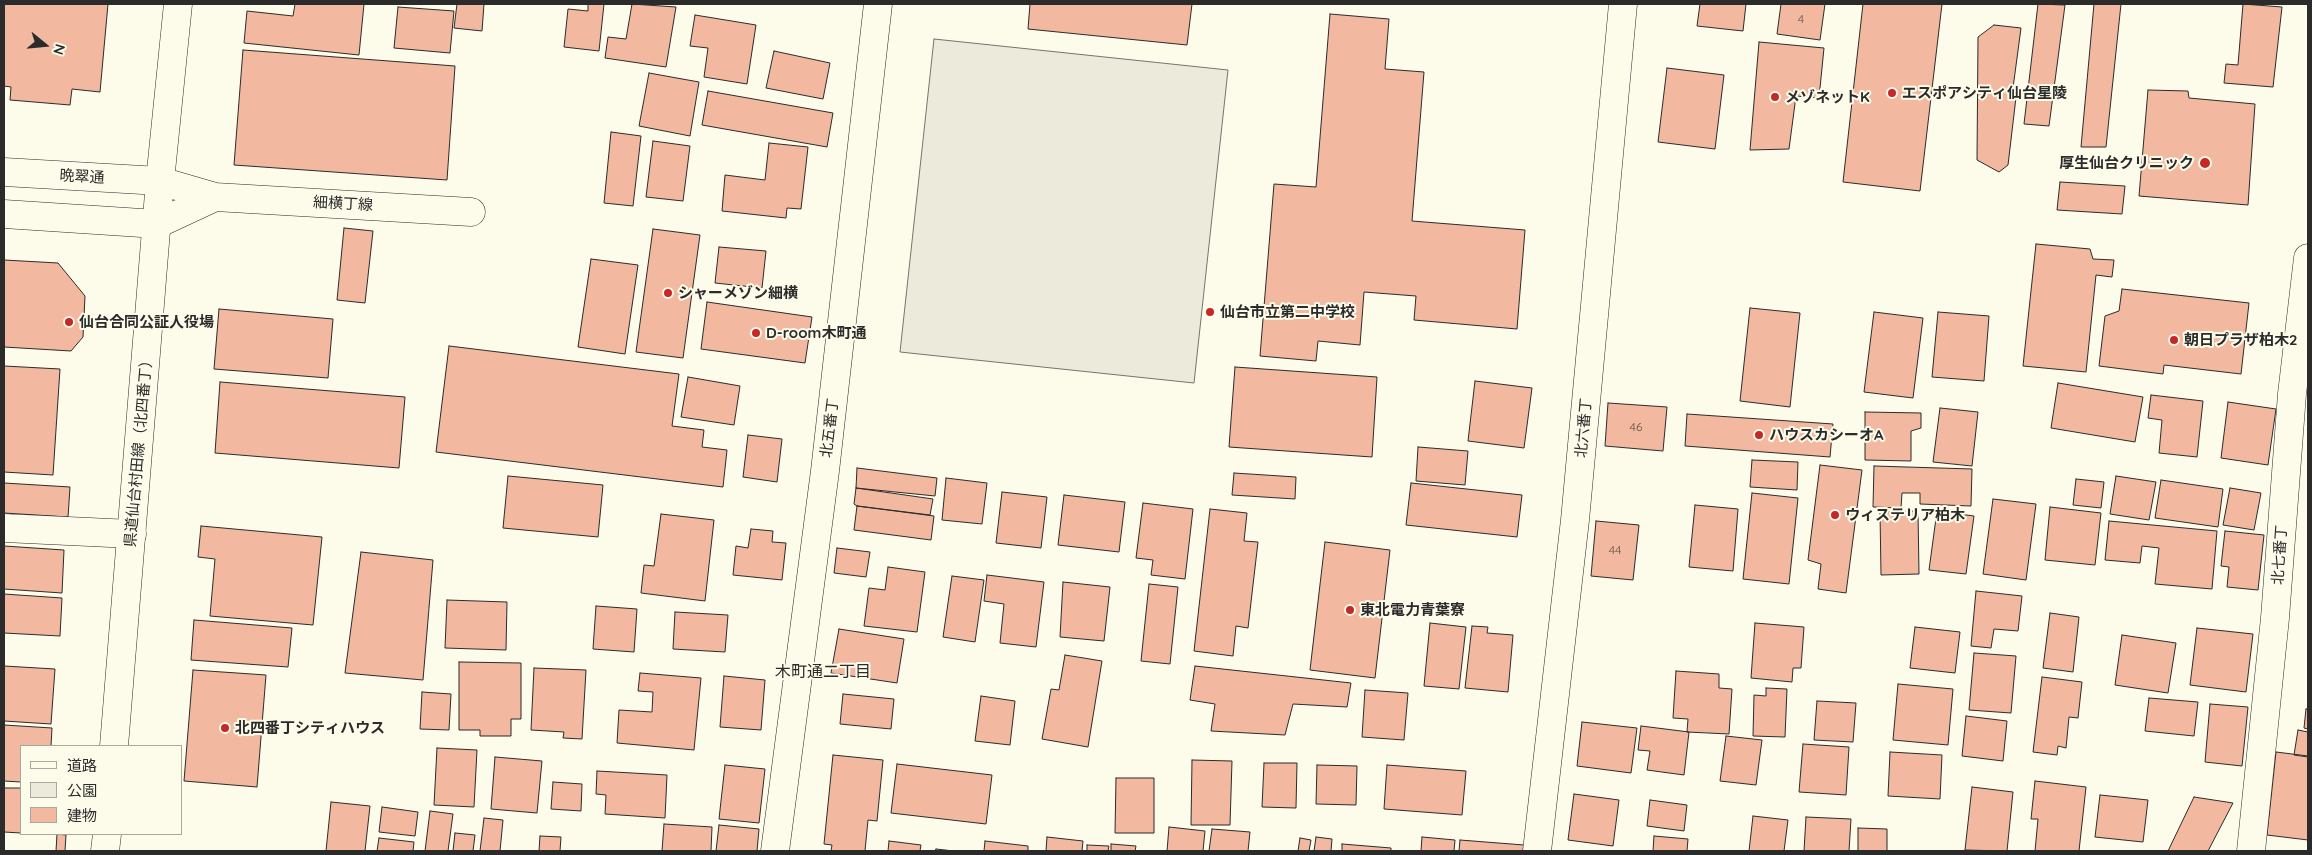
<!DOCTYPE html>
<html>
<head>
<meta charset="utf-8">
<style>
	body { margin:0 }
	#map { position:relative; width:2312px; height:855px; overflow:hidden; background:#fdfbea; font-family:Quicksand,"Noto Sans JP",sans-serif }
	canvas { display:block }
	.frame { position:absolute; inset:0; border:5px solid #2b2b2b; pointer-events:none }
	.legend { position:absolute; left:20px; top:745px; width:162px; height:90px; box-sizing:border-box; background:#fdfbea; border:1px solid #a9a89e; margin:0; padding:6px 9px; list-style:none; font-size:15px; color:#2b2b2b }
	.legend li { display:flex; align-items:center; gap:10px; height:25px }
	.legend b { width:25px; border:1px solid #a9a89e }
	.north { position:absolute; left:20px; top:20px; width:50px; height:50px; -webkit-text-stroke:4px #fdfbea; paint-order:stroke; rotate:107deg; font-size:14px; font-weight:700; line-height:20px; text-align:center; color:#2b2b2b }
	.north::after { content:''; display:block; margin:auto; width:18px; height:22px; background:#2b2b2b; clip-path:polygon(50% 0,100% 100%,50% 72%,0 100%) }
</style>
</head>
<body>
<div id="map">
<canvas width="2312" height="855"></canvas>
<div class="frame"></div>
<ul class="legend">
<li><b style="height:6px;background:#fdfbea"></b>道路</li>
<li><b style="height:14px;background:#ecebdb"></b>公園</li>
<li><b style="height:14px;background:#f2b8a0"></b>建物</li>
</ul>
<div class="north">N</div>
</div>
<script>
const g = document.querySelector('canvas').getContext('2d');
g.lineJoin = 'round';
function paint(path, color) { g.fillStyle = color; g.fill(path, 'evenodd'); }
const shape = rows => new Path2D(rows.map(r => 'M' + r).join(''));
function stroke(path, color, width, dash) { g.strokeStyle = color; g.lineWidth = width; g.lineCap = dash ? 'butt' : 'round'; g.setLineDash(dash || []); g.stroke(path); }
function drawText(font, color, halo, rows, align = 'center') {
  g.font = font + ' Quicksand,"Noto Sans JP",sans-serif'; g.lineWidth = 4; g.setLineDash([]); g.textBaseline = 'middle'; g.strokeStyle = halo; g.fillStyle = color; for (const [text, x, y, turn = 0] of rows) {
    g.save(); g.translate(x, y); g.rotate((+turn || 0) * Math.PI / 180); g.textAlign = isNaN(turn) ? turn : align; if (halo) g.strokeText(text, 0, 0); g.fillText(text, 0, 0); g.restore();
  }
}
const green = shape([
	[934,39,1228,70,1194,383,900,352,934,39]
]);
paint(green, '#ecebdb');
stroke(green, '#74746e', 1);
const building = shape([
	[4,4,108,4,100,92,72,89,70,105,10,100,11,87,4,86,4,4],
	[295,4,364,4,359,55,244,43,247,11,293,16,295,4],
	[457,4,484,4,482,31,454,28,457,4],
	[588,4,604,4,599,51,564,47,568,9,588,11,588,4],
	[632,4,676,7,666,67,605,58,608,37,626,39,632,4],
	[1030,4,1192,4,1187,45,1028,29,1030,4],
	[1700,4,1746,4,1743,31,1697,26,1700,4],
	[1781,4,1825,4,1820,40,1777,34,1781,4],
	[1863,4,1942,4,1920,191,1843,182,1863,4],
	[2038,4,2065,5,2049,126,2024,124,2038,4],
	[2094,4,2121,4,2106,147,2081,147,2094,4],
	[2243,4,2282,7,2273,87,2224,83,2226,64,2238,65,2243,4],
	[398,7,454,11,450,53,394,48,398,7],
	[1330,14,1389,19,1385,69,1424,72,1412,221,1525,230,1517,329,1414,320,1416,296,1364,292,1360,345,1318,341,1316,361,1260,356,1274,184,1316,187,1330,14],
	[695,15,756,25,747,84,704,77,708,48,690,46,695,15],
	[1994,25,2021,28,2013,88,2017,89,2008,165,1999,172,1977,160,1978,37,1994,25],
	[1759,42,1824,48,1819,98,1796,96,1789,149,1750,150,1759,42],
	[243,50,455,66,447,180,234,165,243,50],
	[774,51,830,63,823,99,766,88,774,51],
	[1667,68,1724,75,1715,149,1658,142,1667,68],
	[649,73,699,82,690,136,639,126,649,73],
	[2148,90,2188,91,2189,98,2255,104,2248,205,2139,196,2148,90],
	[708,91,833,113,827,147,702,125,708,91],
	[611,132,641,136,633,206,604,203,611,132],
	[653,141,690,146,683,201,646,197,653,141],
	[769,143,808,147,801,209,787,208,786,218,722,211,725,175,765,180,769,143],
	[2060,182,2125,186,2122,214,2057,210,2060,182],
	[344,228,373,231,365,303,337,300,344,228],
	[653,229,700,235,683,358,636,352,653,229],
	[2036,244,2090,249,2093,259,2114,260,2112,277,2096,275,2086,372,2023,366,2036,244],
	[719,247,766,251,762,288,715,283,719,247],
	[591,259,638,265,625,354,578,347,591,259],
	[4,260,58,263,85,296,83,337,71,351,4,347,4,260],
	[2122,289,2249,303,2241,374,2164,365,2163,374,2099,366,2105,316,2119,311,2122,289],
	[707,302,812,317,805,363,701,349,707,302],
	[1750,308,1800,313,1790,407,1740,401,1750,308],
	[219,309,333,319,328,378,214,369,219,309],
	[1874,312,1923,318,1913,398,1864,392,1874,312],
	[1938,312,1989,316,1984,381,1932,377,1938,312],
	[449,346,679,374,672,426,704,430,702,447,727,450,723,487,436,452,449,346],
	[4,366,60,369,53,475,4,472,4,366],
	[1235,367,1377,377,1372,457,1229,447,1235,367],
	[688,377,740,386,734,425,681,417,688,377],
	[1475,381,1532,388,1524,448,1468,441,1475,381],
	[220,382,405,397,399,468,215,453,220,382],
	[2058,383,2143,397,2135,442,2051,428,2058,383],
	[2151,395,2203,401,2197,457,2159,453,2162,420,2148,418,2151,395],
	[2228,402,2276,409,2268,465,2221,458,2228,402],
	[1608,403,1667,407,1663,451,1605,446,1608,403],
	[1940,408,1978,412,1972,466,1933,462,1940,408],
	[1865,412,1921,413,1921,428,1911,431,1911,461,1865,460,1865,412],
	[1687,414,1833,424,1830,457,1685,446,1687,414],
	[748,435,782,439,777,482,743,477,748,435],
	[1418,447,1468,451,1465,485,1416,481,1418,447],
	[1752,460,1798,462,1797,490,1750,487,1752,460],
	[1820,465,1862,470,1846,593,1818,589,1821,564,1808,560,1820,465],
	[1874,466,1972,469,1971,506,1920,504,1920,493,1902,493,1901,508,1873,507,1874,466],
	[857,468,937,478,935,496,856,488,857,468],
	[1234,473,1296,477,1295,499,1232,495,1234,473],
	[508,476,603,485,598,537,503,528,508,476],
	[2116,476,2156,482,2149,520,2110,514,2116,476],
	[946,478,987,483,982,524,942,520,946,478],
	[2076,479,2104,482,2101,508,2073,505,2076,479],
	[2161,480,2223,489,2218,527,2155,518,2161,480],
	[4,483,70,487,68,517,4,513,4,483],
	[1411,483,1522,495,1517,537,1406,525,1411,483],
	[856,488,933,499,930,515,857,506,854,504,856,488],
	[2230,488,2261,493,2254,530,2223,525,2230,488],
	[1002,492,1047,497,1041,548,996,543,1002,492],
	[1752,493,1798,498,1789,584,1743,579,1752,493],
	[1064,495,1125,502,1119,552,1058,545,1064,495],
	[1993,499,2036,504,2026,580,1983,574,1993,499],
	[1143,503,1193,509,1185,579,1151,575,1153,560,1136,558,1143,503],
	[1695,505,1738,509,1733,571,1689,567,1695,505],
	[857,506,934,516,931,540,854,530,857,506],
	[2050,507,2101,513,2095,565,2045,560,2050,507],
	[1210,509,1247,513,1244,541,1258,542,1248,628,1236,626,1233,656,1194,651,1210,509],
	[1918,511,1919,574,1881,575,1880,512,1918,511],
	[1937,511,1974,516,1966,574,1929,570,1937,511],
	[661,514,714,520,705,601,641,593,644,565,654,566,661,514],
	[1596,521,1639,525,1633,580,1591,576,1596,521],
	[2109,521,2217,531,2212,589,2155,584,2159,548,2142,546,2140,563,2105,560,2109,521],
	[201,526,322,537,313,625,210,616,215,559,198,557,201,526],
	[751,529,773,531,772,542,786,543,782,580,733,575,736,546,748,548,751,529],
	[2225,531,2264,535,2258,590,2227,587,2229,567,2221,566,2225,531],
	[1325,542,1390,550,1375,678,1310,670,1325,542],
	[4,546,64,550,62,593,4,589,4,546],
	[837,548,870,552,866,577,834,573,837,548],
	[361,552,433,560,423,680,345,673,361,552],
	[888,567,925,572,917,632,864,626,869,588,885,590,888,567],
	[987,575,1044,582,1036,647,1000,643,1004,604,984,601,987,575],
	[952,576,984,580,975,642,943,637,952,576],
	[1063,582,1110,587,1104,641,1060,637,1063,582],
	[1149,584,1178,587,1170,664,1141,661,1149,584],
	[1976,591,2022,596,2018,631,1994,629,1991,648,1971,646,1976,591],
	[4,594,62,598,60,636,4,633,4,594],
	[447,600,507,602,506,650,445,648,447,600],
	[596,606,637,609,634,652,593,649,596,606],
	[675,612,728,615,725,652,673,649,675,612],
	[2050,613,2079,617,2073,672,2043,668,2050,613],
	[194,620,292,628,288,667,191,660,194,620],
	[1430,623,1466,627,1459,689,1424,686,1430,623],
	[1755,623,1804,627,1801,668,1793,668,1792,682,1751,678,1755,623],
	[1472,626,1488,627,1487,633,1513,635,1508,692,1465,688,1472,626],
	[1915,627,1960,632,1955,673,1910,668,1915,627],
	[2197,628,2253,634,2246,692,2190,685,2197,628],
	[839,629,904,639,897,683,831,673,839,629],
	[2122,635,2176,643,2168,693,2115,685,2122,635],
	[1974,653,2016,656,2011,713,1969,710,1974,653],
	[1065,655,1102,661,1088,747,1042,739,1051,689,1059,690,1065,655],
	[459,662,521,663,521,719,511,719,511,736,480,736,480,730,459,730,459,662],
	[4,666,55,669,51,724,4,721,4,666],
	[1195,666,1351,683,1347,707,1293,704,1285,735,1211,731,1215,704,1190,700,1195,666],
	[534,668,586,670,582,739,563,738,564,732,531,730,534,668],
	[193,670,266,675,257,787,184,781,193,670],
	[1676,671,1719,674,1719,688,1732,689,1729,734,1687,732,1688,719,1673,718,1676,671],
	[640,673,701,678,694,750,617,743,619,710,652,712,653,692,638,691,640,673],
	[724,676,765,680,761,730,720,727,724,676],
	[2042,677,2082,682,2078,718,2069,717,2066,748,2058,746,2057,755,2033,752,2042,677],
	[1898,684,1953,689,1948,745,1893,740,1898,684],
	[1766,688,1787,689,1785,737,1753,736,1754,695,1766,696,1766,688],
	[1365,690,1408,693,1404,740,1362,737,1365,690],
	[422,692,451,694,449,730,420,729,422,692],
	[843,694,894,699,891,729,840,724,843,694],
	[981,696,1015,701,1010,745,975,741,981,696],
	[2149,698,2198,702,2194,736,2145,731,2149,698],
	[1817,701,1856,703,1853,742,1814,740,1817,701],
	[2210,704,2248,707,2242,766,2205,762,2210,704],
	[2306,709,2308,709,2308,729,2304,728,2306,709],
	[1966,716,2007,721,2003,761,1962,756,1966,716],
	[1582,722,1637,728,1631,773,1577,766,1582,722],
	[4,725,52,728,51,746,21,746,21,782,4,781,4,725],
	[1641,726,1689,732,1684,775,1647,770,1650,751,1638,750,1641,726],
	[2298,730,2308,732,2308,757,2294,755,2298,730],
	[1726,736,1762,740,1756,785,1720,781,1726,736],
	[1803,744,1849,747,1846,795,1799,792,1803,744],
	[437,748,477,750,474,807,434,805,437,748],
	[1890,752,1942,755,1940,799,1888,796,1890,752],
	[2276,752,2308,756,2308,840,2267,835,2276,752],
	[833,755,883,760,877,821,868,820,865,851,831,851,832,845,824,844,833,755],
	[495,757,542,761,537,813,491,809,495,757],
	[1192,760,1232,761,1230,825,1191,825,1192,760],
	[1264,763,1297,763,1296,808,1262,807,1264,763],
	[897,764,992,775,986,824,891,813,897,764],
	[725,765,765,769,759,823,719,819,725,765],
	[1317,765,1357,766,1356,805,1316,804,1317,765],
	[1387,765,1466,771,1462,815,1384,809,1387,765],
	[597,771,667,775,665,818,605,814,606,795,596,794,597,771],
	[1116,778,1154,778,1154,833,1115,833,1116,778],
	[2035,781,2086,787,2079,851,2035,851,2038,819,2031,819,2035,781],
	[553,782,582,784,581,811,551,809,553,782],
	[1972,787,2013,792,2007,851,1965,850,1972,787],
	[4,788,21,788,21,833,4,832,4,788],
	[1574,794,1619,800,1613,846,1568,840,1574,794],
	[2100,795,2148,800,2143,842,2095,837,2100,795],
	[2194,797,2233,803,2208,851,2168,851,2194,797],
	[1650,800,1687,805,1684,831,1647,826,1650,800],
	[331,802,370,806,365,851,326,851,331,802],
	[382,807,418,812,415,836,379,832,382,807],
	[430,811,453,814,448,851,425,851,430,811],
	[1753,816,1788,820,1784,851,1749,851,1753,816],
	[1806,817,1851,819,1849,851,1804,851,1806,817],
	[484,818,503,820,500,851,480,851,484,818],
	[664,824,712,827,711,851,662,851,664,824],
	[719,825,759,829,757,851,716,851,719,825],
	[1169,827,1205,831,1203,851,1167,851,1169,827],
	[1858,828,1887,829,1887,851,1858,851,1858,828],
	[1212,829,1250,832,1248,851,1209,851,1212,829],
	[455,833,475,835,473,851,453,851,455,833],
	[57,834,66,835,65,851,56,851,57,834],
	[540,836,561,837,560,851,539,851,540,836],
	[1654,836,1688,839,1687,851,1653,851,1654,836],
	[1047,837,1083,841,1082,851,1046,851,1047,837],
	[1316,837,1332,839,1331,851,1314,851,1316,837],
	[1422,837,1455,840,1454,851,1421,851,1422,837],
	[379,838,414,842,413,851,377,851,379,838],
	[1300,838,1311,840,1309,851,1298,851,1300,838],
	[1460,840,1524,845,1523,851,1459,851,1460,840],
	[889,841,921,845,920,851,888,851,889,841],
	[985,841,1028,846,1028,851,984,851,985,841],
	[1111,844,1136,846,1135,851,1111,851,1111,844],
	[1342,844,1391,848,1391,851,1342,851,1342,844],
	[1087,845,1109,846,1108,851,1087,851,1087,845],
	[936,849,954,851,935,851,936,849]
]);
paint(building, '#f2b8a0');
stroke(building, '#2b2b2b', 1);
const minor = shape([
	[160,181,215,197,471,212],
	[157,224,215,197],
	[4,528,132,534],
	[775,851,825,471,878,4],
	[2251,851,2275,618,2292,394,2308,258]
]);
const tertiary = shape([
	[4,172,160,181],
	[4,214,157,224],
	[1537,851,1575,520,1623,4]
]);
const primary = shape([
	[114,746,160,181,178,4],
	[105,851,107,834]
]);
stroke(minor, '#2b2b2b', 29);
stroke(tertiary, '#2b2b2b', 29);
stroke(primary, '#2b2b2b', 29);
stroke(minor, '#fdfbea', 28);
stroke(tertiary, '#fdfbea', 28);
stroke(primary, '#fdfbea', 28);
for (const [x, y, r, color] of [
	[1892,93,5,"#c62828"],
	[1775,97,5,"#c62828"],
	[2205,163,6,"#c62828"],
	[668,293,5,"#c62828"],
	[1210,312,5,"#c62828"],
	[69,322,5,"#c62828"],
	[756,333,5,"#c62828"],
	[2174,340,5,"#c62828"],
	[1759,435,5,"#c62828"],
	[1835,515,5,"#c62828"],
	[1350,610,5,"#c62828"],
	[225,728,5,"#c62828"]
]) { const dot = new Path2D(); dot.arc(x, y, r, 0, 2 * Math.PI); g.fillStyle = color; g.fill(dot); stroke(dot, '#fdfbea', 2); }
drawText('12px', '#5d4e48', null, [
	["4",1801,19],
	["46",1636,427],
	["44",1615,550]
]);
drawText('bold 15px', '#2b2b2b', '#fdfbea', [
	["エスポアシティ仙台星陵",1902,93],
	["メゾネットK",1785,97],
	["厚生仙台クリニック",2194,163,"right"],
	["シャーメゾン細横",678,293],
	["仙台市立第二中学校",1220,312],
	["仙台合同公証人役場",79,322],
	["D-room木町通",766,333],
	["朝日プラザ柏木2",2184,340],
	["ハウスカシーオA",1769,435],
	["ウィステリア柏木",1845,515],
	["東北電力青葉寮",1360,610],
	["北四番丁シティハウス",235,728]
], 'left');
drawText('15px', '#2b2b2b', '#fdfbea', [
	["晩翠通",82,177,3],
	["細横丁線",343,204,3],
	["北五番丁",830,428,-83],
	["北六番丁",1584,428,-85],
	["県道仙台村田線（北四番丁）",139,450,-85],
	["北七番丁",2280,555,-86]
]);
drawText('16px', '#2b2b2b', '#fdfbea', [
	["木町通二丁目",823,672]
]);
</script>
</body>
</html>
